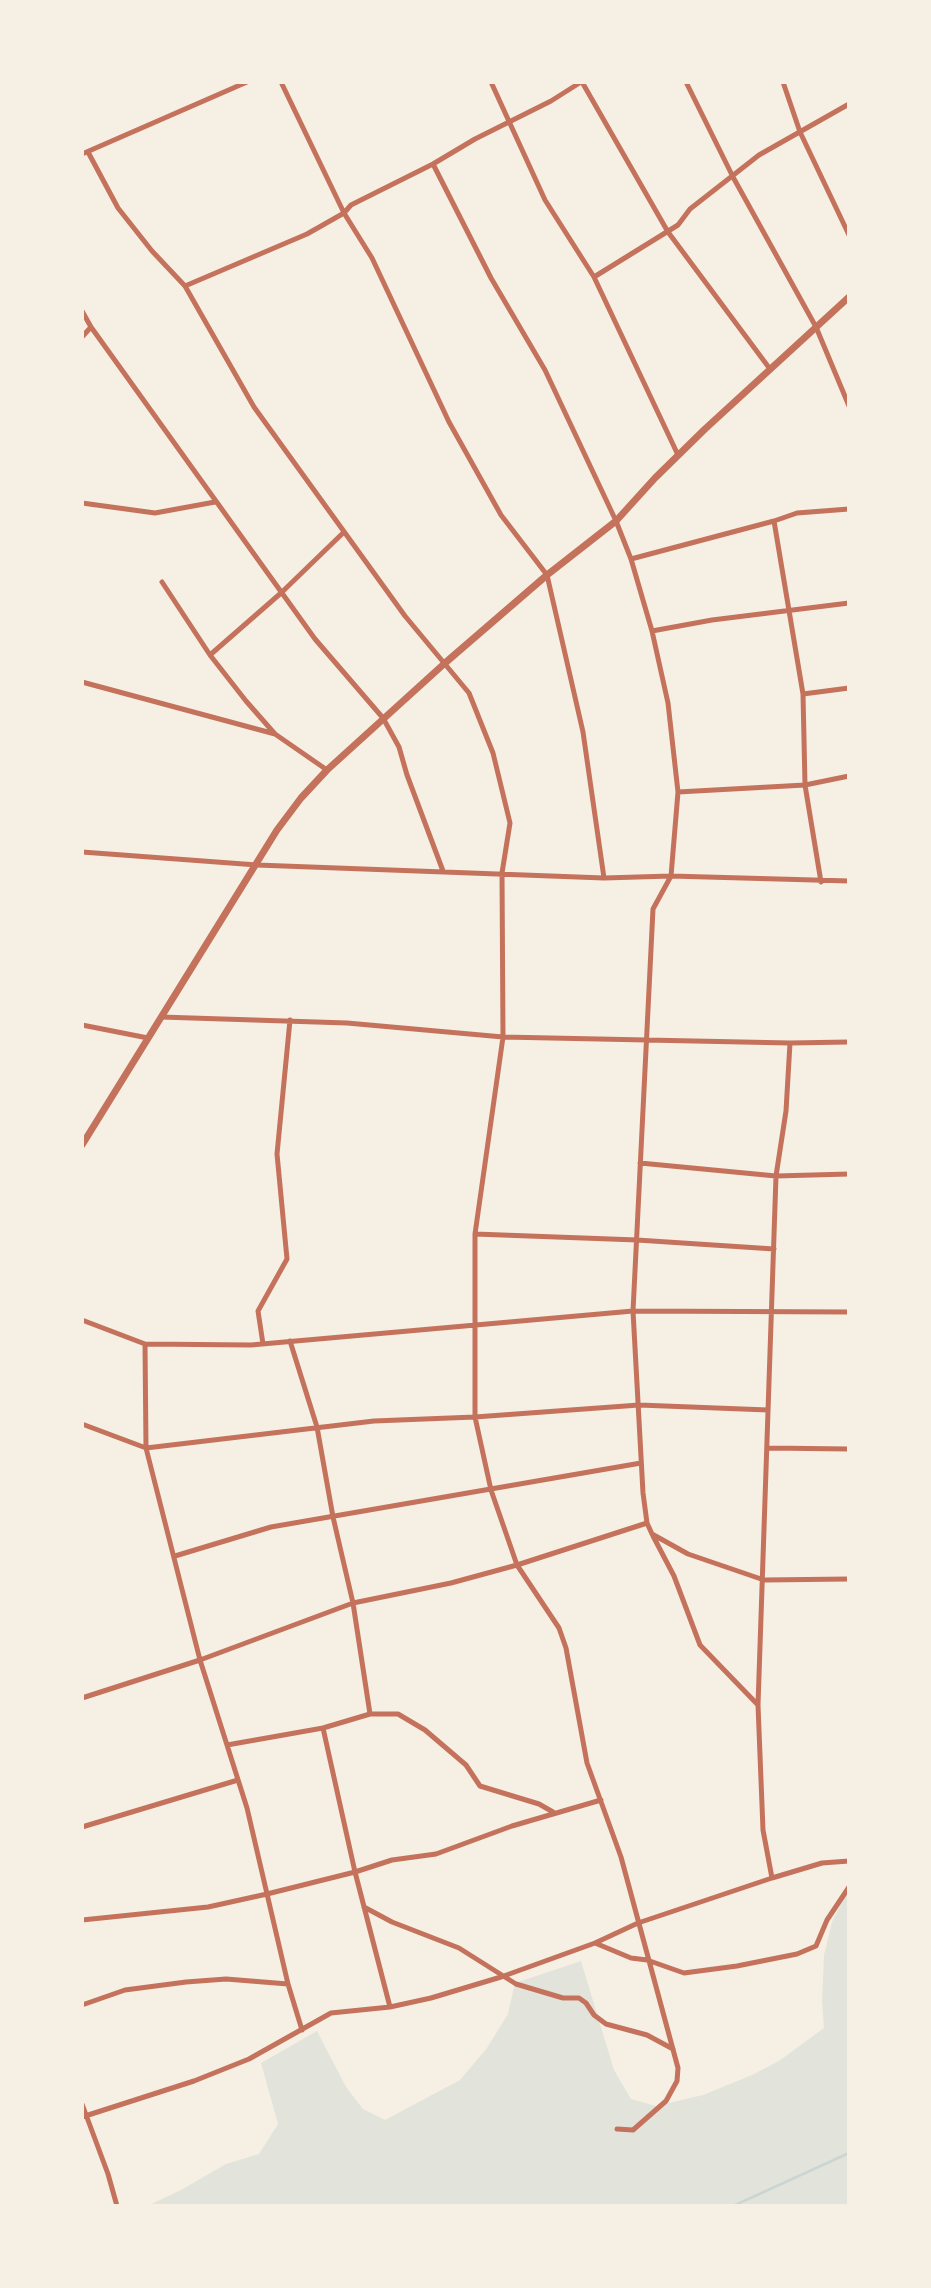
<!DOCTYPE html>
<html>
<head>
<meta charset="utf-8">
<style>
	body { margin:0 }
	#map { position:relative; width:931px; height:2288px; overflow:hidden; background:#f6efe4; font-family:Commissioner,sans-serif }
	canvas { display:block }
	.frame { position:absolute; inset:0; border:84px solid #f6efe4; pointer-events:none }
</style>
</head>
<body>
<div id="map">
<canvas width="931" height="2288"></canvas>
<div class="frame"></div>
</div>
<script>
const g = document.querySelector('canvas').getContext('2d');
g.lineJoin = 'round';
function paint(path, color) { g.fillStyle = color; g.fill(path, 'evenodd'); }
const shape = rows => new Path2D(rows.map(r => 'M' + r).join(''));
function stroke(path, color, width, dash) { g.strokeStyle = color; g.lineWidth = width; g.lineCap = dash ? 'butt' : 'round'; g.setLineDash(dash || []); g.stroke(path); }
paint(shape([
	[849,1888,849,2206,147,2206,181,2190,226,2164,259,2154,278,2124,261,2063,317,2031,346,2087,363,2109,385,2120,460,2080,487,2048,508,2014,515,1983,581,1961,614,2070,631,2099,656,2106,703,2095,752,2075,779,2061,824,2028,822,2001,824,1955,832,1922]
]), '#e2e4dc');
stroke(shape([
	[733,2206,849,2153]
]), '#c9d6d2', 2.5);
stroke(shape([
	[281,82,344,213,372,258,449,422,501,515,547,575,583,732,604,878],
	[491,82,545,200,594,277,678,455],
	[582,82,668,232,770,369],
	[686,82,733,177,816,327,849,406],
	[783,82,800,132,849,235],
	[88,152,118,208,152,251,185,286,254,407,405,616,469,693,493,753,510,823,502,873,503,1037,475,1234,475,1417,491,1490,517,1565,559,1628,566,1648,587,1763,621,1857,678,2068,677,2081,666,2101,633,2130,617,2129],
	[82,154,247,82],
	[433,164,491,278,545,370,616,521,631,559,652,631,668,703,678,792,671,876,653,909,633,1311,643,1493,647,1523,652,1534,688,1554,764,1580,849,1579],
	[594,277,678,225,690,209,759,155,849,104],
	[185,286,307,234,344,213,351,205,433,164,475,139,551,101,581,82],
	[82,311,91,327,315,639,383,718,399,747,407,775,443,871],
	[82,337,91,327],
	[82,503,155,513,215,502],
	[631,559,774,521],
	[162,582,210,655,246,701,275,734],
	[652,631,712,620,849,603],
	[210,655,281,593,344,532],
	[82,682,275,734,327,770],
	[803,694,849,688],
	[678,792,805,785,849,776],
	[82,852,257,865,604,878,671,876,849,881],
	[821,882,805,785,803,694,774,521,797,513,849,509],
	[161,1017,347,1023,503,1037,790,1043,849,1042],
	[82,1025,148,1038],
	[640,1163,776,1176,849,1174],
	[475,1234,637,1240,774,1249],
	[82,1320,145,1344,251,1345,633,1311,849,1312],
	[290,1341,317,1427,333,1517,353,1603,370,1714],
	[145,1344,146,1448,200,1660,247,1808,288,1984,302,2030],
	[263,1344,258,1311,287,1259,277,1154,290,1020],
	[82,1424,146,1448,374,1421,475,1417,639,1405,768,1410],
	[767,1448,849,1449],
	[653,1536,674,1576,700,1645,758,1705],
	[175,1556,271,1527,641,1463],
	[82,1698,200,1660,353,1603,451,1583,517,1565,647,1523],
	[323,1728,355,1872,390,2007],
	[227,1745,323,1728,370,1714,398,1714,425,1730,466,1765,480,1786,539,1804,553,1812],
	[82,1827,238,1780],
	[772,1878,763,1830,758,1705,776,1176,786,1111,790,1043],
	[364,1907,392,1922,459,1948,516,1984,563,1998,579,1998,586,2003,594,2015,606,2024,647,2035,673,2049],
	[82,1920,208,1907,267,1894,355,1872,392,1860,436,1854,512,1826,601,1800],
	[595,1943,631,1958,647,1960,684,1973,737,1966,797,1954,816,1946,827,1920,849,1887],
	[82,2005,125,1990,186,1982,226,1979,288,1984],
	[82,2104,108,2174,117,2206],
	[82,2117,194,2081,249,2059,331,2013,390,2007,431,1998,501,1977,595,1943,638,1923,772,1878,822,1863,849,1861]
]), '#c5725c', 5);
stroke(shape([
	[82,1145,277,830,301,798,327,770,445,663,547,575,616,521,655,478,705,429,849,297]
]), '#c5725c', 7);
</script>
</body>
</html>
